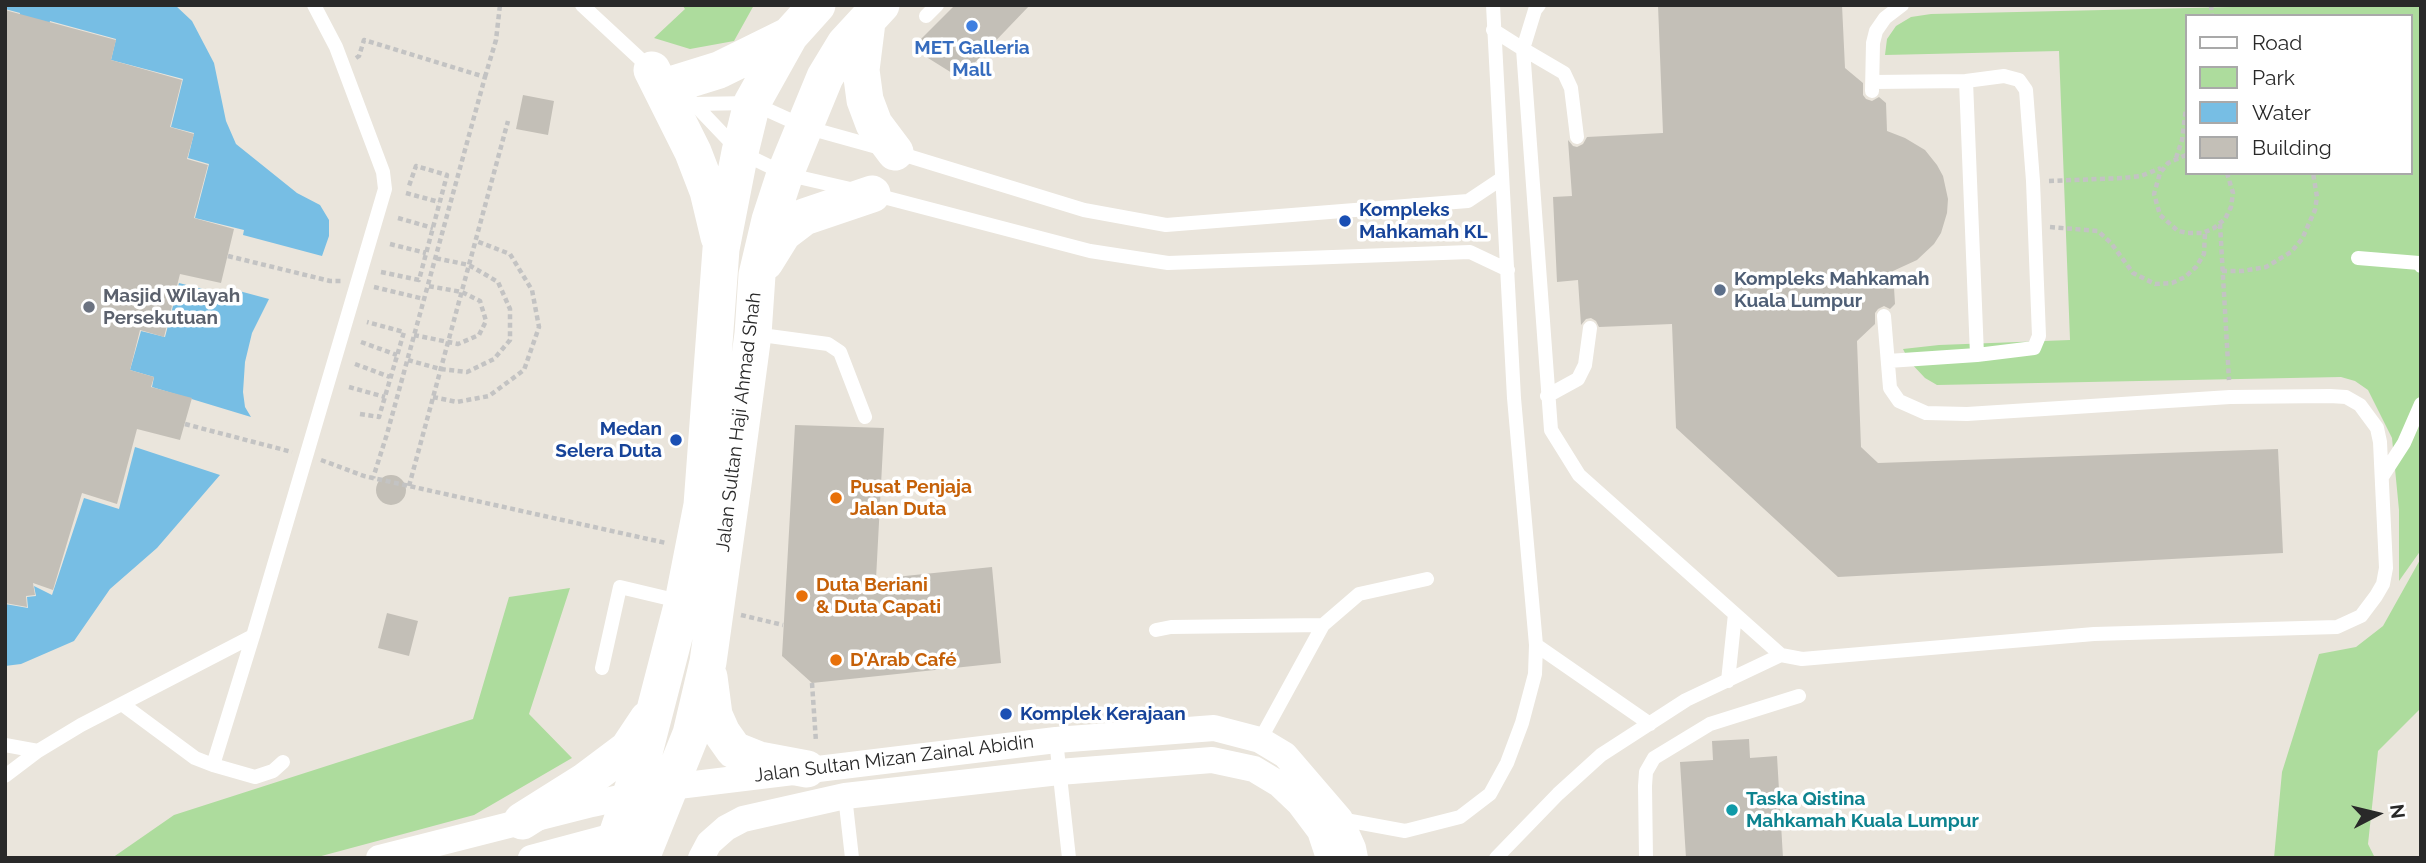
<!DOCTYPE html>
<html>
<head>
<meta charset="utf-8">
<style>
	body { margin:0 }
	#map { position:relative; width:2426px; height:863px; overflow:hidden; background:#eae5dc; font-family:Raleway,sans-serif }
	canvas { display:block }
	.frame { position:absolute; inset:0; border:7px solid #292929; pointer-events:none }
	.legend { position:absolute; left:2185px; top:14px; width:228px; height:161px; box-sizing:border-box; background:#fff; border:2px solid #a9a9a9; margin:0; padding:9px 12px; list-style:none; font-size:21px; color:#292929 }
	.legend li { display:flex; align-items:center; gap:14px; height:35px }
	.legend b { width:35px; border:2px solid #a9a9a9 }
	.north { position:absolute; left:2342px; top:779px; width:70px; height:70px; -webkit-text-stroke:5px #fff; paint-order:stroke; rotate:83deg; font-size:19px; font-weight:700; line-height:28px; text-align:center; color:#292929 }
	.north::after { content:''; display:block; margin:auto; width:24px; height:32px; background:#292929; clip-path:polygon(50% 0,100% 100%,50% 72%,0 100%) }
</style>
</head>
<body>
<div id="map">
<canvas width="2426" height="863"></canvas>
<div class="frame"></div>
<ul class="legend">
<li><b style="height:9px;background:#fff"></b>Road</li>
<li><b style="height:19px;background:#addc9d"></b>Park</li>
<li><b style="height:19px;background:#77bee4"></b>Water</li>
<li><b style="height:19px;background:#c3bfb7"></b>Building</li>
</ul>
<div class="north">N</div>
</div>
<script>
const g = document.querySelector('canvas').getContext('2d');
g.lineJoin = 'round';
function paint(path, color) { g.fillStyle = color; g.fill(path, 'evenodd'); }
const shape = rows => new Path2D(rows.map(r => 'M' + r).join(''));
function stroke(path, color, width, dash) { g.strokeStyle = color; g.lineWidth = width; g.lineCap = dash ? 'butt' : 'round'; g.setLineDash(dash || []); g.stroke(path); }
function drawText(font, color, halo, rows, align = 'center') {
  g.font = font + ' Raleway,sans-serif'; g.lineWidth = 7; g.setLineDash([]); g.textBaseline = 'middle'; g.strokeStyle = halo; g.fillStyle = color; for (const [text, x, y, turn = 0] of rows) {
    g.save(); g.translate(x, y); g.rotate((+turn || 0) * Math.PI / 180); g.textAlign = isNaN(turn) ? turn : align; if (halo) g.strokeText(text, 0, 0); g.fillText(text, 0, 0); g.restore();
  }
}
paint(shape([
	[682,5,754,5,734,41,690,49,654,38,685,9],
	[2319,5,2421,5,2421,550,2399,581,2399,510,2392,438,2368,390,2355,381,2341,377,1937,385,1925,378,1909,361,1903,349,1939,345,2070,340,2059,51,1885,55,1887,39,1896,26,1911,17,1931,14],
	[2186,16,2410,16,2410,173,2186,173],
	[2421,558,2421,708,2378,751,2368,844,2375,858,2274,858,2282,772,2319,654,2356,647,2383,626],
	[570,588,529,714,572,758,474,815,314,858,112,858,174,815,473,719,509,597]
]), '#addc9d');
paint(shape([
	[5,5,175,5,192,21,214,63,226,121,236,144,297,193,320,205,329,220,329,236,322,256,243,235,244,230,195,218,209,164,188,158,194,133,171,127,183,79,111,60,116,39,50,21,41,51,12,43,20,13,5,9],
	[179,283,226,295,228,288,269,299,252,333,245,362,243,392,245,407,251,417,152,387,154,377,130,370,141,331,165,337],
	[135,447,220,475,157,548,110,589,74,641,21,664,5,666,5,604,28,608,27,597,36,596,34,586,52,595,84,498,119,509]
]), '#77bee4');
paint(shape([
	[955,5,1030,5,960,78,912,48],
	[1658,5,1842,5,1845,68,1863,83,1863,95,1866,99,1872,101,1879,97,1886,103,1887,131,1905,138,1925,150,1937,165,1943,176,1948,199,1947,213,1941,233,1934,244,1917,260,1893,271,1895,304,1890,309,1884,306,1878,309,1875,313,1875,324,1857,341,1861,447,1878,463,2278,449,2283,553,1838,577,1676,428,1672,324,1599,327,1596,321,1591,318,1586,319,1581,325,1578,280,1557,282,1553,197,1572,196,1568,140,1573,146,1577,147,1583,144,1587,137,1663,133],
	[5,10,116,40,111,60,182,80,170,127,194,134,187,159,208,165,194,218,234,229,221,283,180,274,164,337,140,330,130,370,154,377,151,387,192,398,180,440,137,429,117,504,82,493,53,590,33,583,35,595,26,596,27,607,5,603],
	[523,95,554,101,548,135,516,129],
	[795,425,884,428,876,579,992,567,1001,663,812,683,782,656],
	'376 490a15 15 0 1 1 30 0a15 15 0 1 1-30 0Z',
	[387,613,418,621,409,656,378,648],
	[1749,739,1750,758,1777,756,1783,858,1686,858,1680,762,1713,760,1712,741]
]), '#c3bfb7');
stroke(shape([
	[2211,5,2212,16],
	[356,58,359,56,364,40,485,77,387,434,373,478],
	[485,77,496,40,500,5],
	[2186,155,2168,163,2160,173,2154,194,2160,215,2178,231,2188,233,2203,233,2214,228,2225,219,2231,207,2233,193,2227,173],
	[2176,158,2182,140,2186,108],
	[2049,181,2124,178,2141,176,2161,168],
	[406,193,439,202],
	[398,218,433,228],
	[2220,224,2229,380],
	[2050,227,2098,231,2111,243,2133,273,2155,284,2172,283,2185,277,2196,267,2204,254,2205,232],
	[390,244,426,253],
	[228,256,330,281,342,281],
	[2222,271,2242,271,2266,267,2291,252,2302,239,2315,210,2317,197,2313,173],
	[381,272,419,280,447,175,416,166,409,186],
	[374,287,424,299],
	[414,335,458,344,479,335,486,321,480,301,462,292,428,286],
	[361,342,397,355],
	[408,360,440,369,467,372,494,359,510,340,510,309,498,282,469,265,435,258],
	[355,364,390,377],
	[349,387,385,397],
	[433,397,457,402,489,396,524,370,539,327,532,290,510,254,476,241],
	[360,414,379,417,404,332,367,322],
	[185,424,292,452],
	[321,460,364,476,666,543],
	[409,486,508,121],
	[741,615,783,625],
	[812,683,816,742]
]), '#c3c3c3', 4.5, [5, 3.5]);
stroke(shape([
	[582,5,653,71],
	[926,16,937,5],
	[1493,30,1523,49,1535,10,1539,5],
	[1523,49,1551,430,1579,475,1781,655,1802,659,2094,634,2337,627,2361,616,2376,596,2383,584,2386,568,2380,442,2377,428,2360,405,2346,397,2330,396,2230,397,1967,414,1926,413,1899,401,1890,388,1884,316],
	[1523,49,1564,73,1571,88,1577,137],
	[2004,76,2019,80,2026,90,2033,181,2039,336,2034,348,1977,355,1966,81,2004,76],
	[1873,82,1966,81],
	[676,85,740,152,785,174,872,194,1090,251,1168,263,1470,252,1508,270],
	[1872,91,1873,43,1876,31,1885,18,1902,5],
	[693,104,752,103,805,127,895,152,1084,210,1166,225,1468,201,1501,179],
	[2358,258,2419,263,2421,266],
	[754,334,828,344,840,352,865,417],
	[1888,361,1977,355],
	[1547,396,1578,379,1585,365,1590,328],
	[2382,477,2404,443,2421,404],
	[1156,630,1171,627,1323,625],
	[1536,645,1650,724],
	[602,668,620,587,683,602],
	[1728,681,1735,614],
	[122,704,195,758,213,765,255,777,273,771,283,762],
	[1056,740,1069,858],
	[1260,740,1323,625,1359,594,1427,579],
	[5,745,38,751,81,725,253,636,385,189,383,172,336,47,314,5],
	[213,765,253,636],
	[5,776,38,751],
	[845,796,852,858],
	[1340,819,1405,831,1460,817,1490,794,1507,763,1522,723,1535,674,1536,645,1514,398,1493,5],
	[1496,858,1558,794,1601,755,1686,700,1781,655],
	[1646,858,1645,786,1646,772,1654,758,1710,724,1799,696]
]), '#fff', 14);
stroke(shape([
	[379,858,592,804,670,787,1056,740,1214,728,1260,740,1285,755,1340,819,1353,848,1355,858],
	[531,858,617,835,623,845],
	[701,858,709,843,726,828,743,819,845,796,1059,772,1212,760,1254,769,1279,784,1299,803,1320,831,1329,858]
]), '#fff', 26);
stroke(shape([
	[867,22,861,70,865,100,874,124,895,152],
	[652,70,693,152,708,191,719,237],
	[674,84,719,70,790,35],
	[765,262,783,233,804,217,872,194],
	[709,677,714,715,722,733,734,750,759,760,807,769],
	[522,821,584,782,628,749,648,719],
	[605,858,617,835,640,768,683,602,702,505,721,249,740,152,752,103,790,35,817,5],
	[641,858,691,734,708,662,733,484,753,334,757,275,770,220,785,174,825,77,845,44,881,5]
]), '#fff', 37);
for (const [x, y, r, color] of [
	[972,26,7,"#3f7fe0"],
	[1345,221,7,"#1a4fb4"],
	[1720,290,7,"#5c6f8a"],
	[89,307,7,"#6b7280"],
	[676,440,7,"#1a4fb4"],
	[836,498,7,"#e8710a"],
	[802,596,7,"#e8710a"],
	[836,660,7,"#e8710a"],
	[1006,714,7,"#1a4fb4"],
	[1732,810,7,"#0f9aa8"]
]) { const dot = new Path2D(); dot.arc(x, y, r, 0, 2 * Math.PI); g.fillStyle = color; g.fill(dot); stroke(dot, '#fff', 2.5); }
drawText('bold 19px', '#366cbe', '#fff', [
	["MET Galleria",972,48],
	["Mall",972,70]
]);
drawText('bold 19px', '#164399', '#fff', [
	["Kompleks",1359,210],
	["Mahkamah KL",1359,232],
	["Medan",662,429,"right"],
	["Selera Duta",662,451,"right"],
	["Komplek Kerajaan",1020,714]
], 'left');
drawText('bold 19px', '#4e5e75', '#fff', [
	["Kompleks Mahkamah",1734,279],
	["Kuala Lumpur",1734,301]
], 'left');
drawText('bold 19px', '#5b616d', '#fff', [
	["Masjid Wilayah",103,296],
	["Persekutuan",103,318]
], 'left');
drawText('19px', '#292929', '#fff', [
	["Jalan Sultan Haji Ahmad Shah",739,422,-83],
	["Jalan Sultan Mizan Zainal Abidin",894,759,-7]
]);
drawText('bold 19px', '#c56008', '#fff', [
	["Pusat Penjaja",850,487],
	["Jalan Duta",850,509],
	["Duta Beriani",816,585],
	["& Duta Capati",816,607],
	["D'Arab Café",850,660]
], 'left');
drawText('bold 19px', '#0d838f', '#fff', [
	["Taska Qistina",1746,799],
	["Mahkamah Kuala Lumpur",1746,821]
], 'left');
</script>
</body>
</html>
